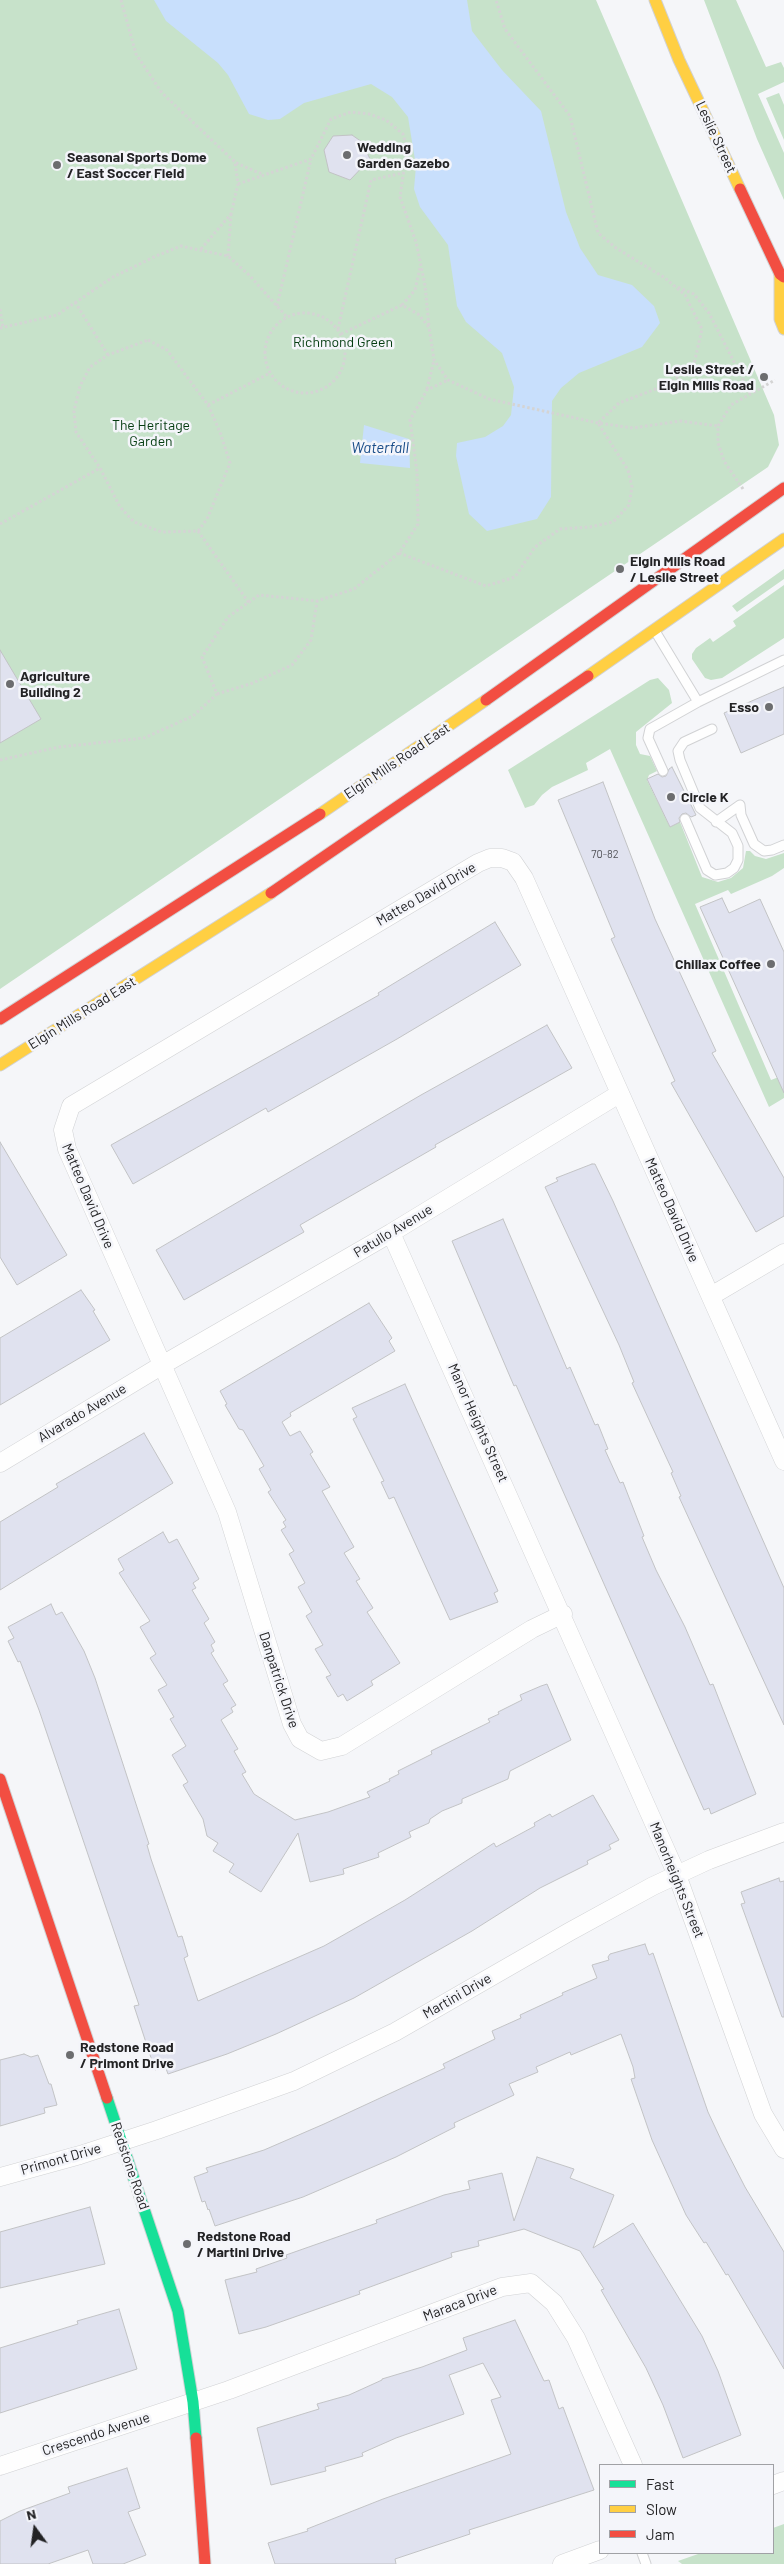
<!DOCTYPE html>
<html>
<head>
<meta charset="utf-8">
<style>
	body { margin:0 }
	#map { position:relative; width:784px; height:2564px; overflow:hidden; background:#f5f6f9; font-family:Barlow,sans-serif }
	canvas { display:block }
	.legend { position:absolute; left:599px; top:2464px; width:175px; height:90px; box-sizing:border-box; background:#f4f5fa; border:1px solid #a0a1a5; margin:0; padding:6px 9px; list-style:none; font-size:15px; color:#232325 }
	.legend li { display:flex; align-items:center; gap:10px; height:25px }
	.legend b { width:25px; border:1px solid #a0a1a5 }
	.north { position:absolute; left:10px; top:2504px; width:50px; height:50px; -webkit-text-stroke:4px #f4f5fa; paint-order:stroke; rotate:346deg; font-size:14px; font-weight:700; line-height:20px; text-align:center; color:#232325 }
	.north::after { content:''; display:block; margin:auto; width:18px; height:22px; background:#232325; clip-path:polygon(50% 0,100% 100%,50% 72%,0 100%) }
</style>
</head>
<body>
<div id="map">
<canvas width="784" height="2564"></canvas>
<ul class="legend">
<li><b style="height:6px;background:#16e098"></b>Fast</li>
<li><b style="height:6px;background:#ffcf43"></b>Slow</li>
<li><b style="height:6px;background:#f24e42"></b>Jam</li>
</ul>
<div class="north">N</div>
</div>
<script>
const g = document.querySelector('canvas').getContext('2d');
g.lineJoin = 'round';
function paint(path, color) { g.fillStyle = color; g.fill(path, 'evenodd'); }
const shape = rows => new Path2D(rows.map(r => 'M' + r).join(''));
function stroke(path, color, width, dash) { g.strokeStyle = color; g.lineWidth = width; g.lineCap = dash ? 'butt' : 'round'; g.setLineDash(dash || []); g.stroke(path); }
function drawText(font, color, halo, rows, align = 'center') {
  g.font = font + ' Barlow,sans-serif'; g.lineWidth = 5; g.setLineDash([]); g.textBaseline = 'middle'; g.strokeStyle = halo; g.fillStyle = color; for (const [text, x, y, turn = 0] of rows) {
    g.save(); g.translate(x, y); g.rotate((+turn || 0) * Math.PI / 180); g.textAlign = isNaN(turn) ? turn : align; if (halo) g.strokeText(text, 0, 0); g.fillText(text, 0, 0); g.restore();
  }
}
paint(shape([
	[0,0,596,0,774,415,779,445,768,467,0,989],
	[704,0,736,0,766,67,781,62,784,68,784,82,758,94,784,153,784,200,757,139],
	[779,93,784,105,784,140,766,98],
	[784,569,784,579,737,612,732,606],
	[784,585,784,638,722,678,711,680,705,678,692,659,692,654,696,648,710,638,713,642,736,626,733,621],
	[658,678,669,690,672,703,636,732,636,745,640,754,650,756,657,771,649,775,647,780,670,827,680,822,702,877,718,882,731,878,743,868,746,851,750,851,755,856,766,859,784,853,784,868,772,876,731,894,728,890,695,904,771,1080,784,1075,784,1098,769,1107,610,749,586,763,588,770,552,787,542,795,534,805,525,808,508,770,650,680],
	[784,2524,784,2564,682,2564,678,2561,701,2553,773,2553,773,2528]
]), '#c7e2ca');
paint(shape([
	[154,0,467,0,472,31,502,70,541,111,566,212,580,248,598,275,632,285,654,306,660,323,642,347,579,373,561,388,552,401,551,497,537,519,487,531,469,514,456,456,457,443,485,437,503,426,511,415,514,387,502,353,466,322,457,306,448,245,420,207,414,189,416,166,408,117,392,97,371,84,304,103,280,119,268,120,249,114,228,75,218,63,166,21],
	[364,425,409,439,410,468,360,463]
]), '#c8dffc');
const building = shape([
	[352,135,362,142,370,159,350,180,329,172,324,150,333,136,352,135],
	[0,650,41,719,0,743,0,650],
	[784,687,784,734,741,753,724,713,784,687],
	[672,767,696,815,691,817,686,813,682,814,679,818,680,822,670,827,647,779,658,774,662,777,666,776,669,769,672,767],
	[603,782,655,919,716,1051,712,1053,784,1178,784,1216,756,1232,671,1083,675,1081,611,939,615,937,558,800,603,782],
	[722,898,729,913,760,899,784,952,784,1093,700,907,722,898],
	[495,922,521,965,397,1039,268,1112,266,1108,133,1184,111,1145,379,995,378,993,495,922],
	[547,1025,572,1068,435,1145,436,1147,300,1225,304,1232,184,1300,156,1250,421,1095,547,1025],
	[0,1142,67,1255,17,1285,0,1257,0,1142],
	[592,1164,595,1164,613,1201,784,1588,784,1725,679,1497,681,1496,671,1473,673,1472,632,1383,634,1382,619,1345,545,1187,558,1181,556,1178,592,1164],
	[503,1219,567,1369,570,1367,595,1425,598,1424,608,1449,605,1450,620,1483,623,1482,644,1536,642,1537,656,1570,685,1627,710,1685,713,1684,756,1794,711,1814,709,1808,704,1810,516,1385,514,1386,452,1241,503,1219],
	[81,1290,95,1310,93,1311,110,1340,0,1405,0,1338,81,1290],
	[369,1303,392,1338,389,1341,395,1351,290,1413,291,1416,282,1422,290,1436,300,1431,313,1452,310,1454,330,1487,322,1491,354,1547,344,1553,360,1579,356,1581,373,1608,367,1612,400,1663,371,1681,373,1685,347,1701,343,1694,338,1697,326,1677,331,1675,315,1649,323,1645,306,1616,312,1612,298,1587,305,1583,289,1554,294,1551,281,1530,286,1527,283,1522,286,1520,268,1492,271,1490,259,1469,264,1466,243,1430,239,1429,225,1405,227,1404,220,1391,369,1303],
	[405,1384,498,1591,494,1593,498,1602,450,1620,394,1497,389,1499,381,1482,384,1481,353,1419,357,1417,352,1408,405,1384],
	[144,1433,173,1483,0,1590,0,1522,58,1487,56,1484,144,1433],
	[163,1532,169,1543,177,1539,199,1579,193,1583,196,1588,192,1590,209,1619,204,1623,215,1642,211,1645,214,1651,211,1653,228,1681,223,1684,236,1705,231,1708,233,1712,221,1720,238,1749,234,1751,246,1772,242,1774,254,1794,295,1820,328,1812,370,1797,367,1792,390,1781,389,1779,399,1774,398,1771,432,1754,431,1751,490,1722,488,1719,499,1714,498,1712,522,1700,520,1695,541,1686,547,1684,571,1740,510,1771,508,1779,462,1799,462,1803,442,1811,430,1819,429,1823,409,1832,411,1837,378,1853,379,1857,343,1869,344,1874,310,1882,298,1833,261,1892,229,1872,234,1864,213,1851,218,1843,207,1836,203,1819,183,1785,188,1782,172,1755,186,1746,170,1719,174,1717,158,1690,167,1685,150,1658,156,1654,140,1627,150,1621,119,1573,124,1570,118,1559,163,1532],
	[51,1604,56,1615,62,1612,84,1651,95,1678,149,1844,147,1845,151,1859,178,1937,182,1936,188,1956,184,1958,198,2001,324,1946,405,1900,494,1843,496,1847,535,1826,534,1823,550,1814,552,1817,593,1795,619,1840,609,1845,611,1849,587,1861,588,1864,540,1888,472,1931,354,1998,276,2034,227,2054,168,2074,165,2066,155,2070,134,2006,139,2005,39,1710,20,1661,18,1662,8,1641,14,1638,8,1627,51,1604],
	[779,1878,780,1882,784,1881,784,2017,782,2017,741,1904,745,1903,741,1892,779,1878],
	[645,1944,649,1955,653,1953,708,2112,722,2142,745,2187,784,2252,784,2369,728,2274,726,2275,706,2242,704,2243,686,2215,652,2140,631,2079,635,2078,633,2067,621,2034,571,2055,570,2052,536,2067,538,2072,509,2084,514,2095,454,2123,455,2127,396,2157,303,2197,215,2226,209,2209,208,2210,205,2201,202,2202,194,2177,208,2172,206,2168,264,2150,324,2124,445,2068,443,2064,495,2039,492,2031,521,2018,520,2015,563,1995,562,1993,597,1978,592,1965,609,1960,608,1957,610,1954,645,1944],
	[24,2054,31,2057,38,2055,49,2084,51,2084,57,2105,44,2108,45,2113,0,2126,0,2060,24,2054],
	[537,2157,574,2169,570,2178,614,2195,593,2248,633,2223,702,2336,718,2371,741,2435,683,2458,663,2405,646,2368,601,2290,604,2289,580,2251,524,2229,478,2241,479,2246,451,2253,452,2257,359,2291,360,2294,266,2327,239,2334,225,2280,257,2272,256,2269,287,2258,286,2255,377,2223,376,2220,444,2195,470,2189,468,2181,502,2173,514,2221,537,2157],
	[90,2207,105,2264,0,2288,0,2232,90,2207],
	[119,2309,137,2369,0,2413,0,2348,78,2324,77,2321,119,2309],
	[515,2320,544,2381,549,2380,559,2409,563,2407,594,2490,469,2530,470,2534,395,2559,396,2564,275,2564,268,2543,308,2531,307,2529,383,2499,511,2454,491,2400,501,2397,483,2363,449,2375,464,2414,396,2438,362,2453,363,2456,325,2467,326,2471,271,2485,257,2428,319,2409,317,2404,349,2395,382,2380,382,2379,422,2367,467,2350,463,2338,515,2320],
	[127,2468,140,2508,128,2512,146,2555,123,2564,93,2564,88,2550,48,2564,0,2564,0,2521,20,2511,70,2493,68,2487,127,2468]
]);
paint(building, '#e0e2ef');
stroke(building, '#c2c3c5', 1);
const lane = shape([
	[655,631,698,702,784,660],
	[663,771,648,738,650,729,698,702],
	[685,819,707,870,715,875,727,873,734,868,738,860,738,846,732,833,700,808,680,760,678,751,684,742,712,729],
	[716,822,740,805,741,815,754,844,764,851,772,850,784,845],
	[642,2553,646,2564]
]);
const street = shape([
	[391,1233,677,1875,763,2114,784,2149],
	[711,1296,784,1253],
	[0,1463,164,1364,391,1233,619,1094],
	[563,1614,532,1629,342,1746,321,1751,300,1739,292,1724,227,1512,67,1149,63,1130,71,1106,478,863,490,858,502,858,513,862,524,878,784,1461],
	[0,2177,80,2155,157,2130,294,2081,395,2032,569,1932,653,1886,709,1860,784,1832],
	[0,2466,229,2390,502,2287,531,2283,554,2303,576,2338,633,2465],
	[773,2485,784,2481],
	[562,2564,600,2550]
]);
const fast = shape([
	[107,2098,178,2311,193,2402,196,2438]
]);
const slow = shape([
	[655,0,679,60,740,189],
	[780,274,780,319,784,329],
	[588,676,784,539],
	[320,814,486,700],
	[0,1065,271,893]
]);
const jam = shape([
	[740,189,780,274,784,277],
	[486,700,784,488],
	[271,893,588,676],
	[0,1019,320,814],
	[0,1779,107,2098],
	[196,2438,205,2564]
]);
stroke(lane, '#d1d2d4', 11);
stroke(street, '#d1d2d4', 19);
stroke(fast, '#d1d2d4', 13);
stroke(slow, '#d1d2d4', 13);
stroke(jam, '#d1d2d4', 13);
stroke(shape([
	[121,0,136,54,162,93,235,162,238,184,231,214,201,249],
	[236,163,262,174],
	[238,184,311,159,331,119,351,112,369,114,386,120,403,134,407,148,400,197,416,242,425,285,429,327],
	[228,256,231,214],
	[678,287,694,294,709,313,750,393],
	[75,302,108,355],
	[402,305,415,290,420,268],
	[277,306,311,159],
	[0,309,3,328],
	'265 353a40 40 0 1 1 80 0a40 40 0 1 1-80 0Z',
	[0,328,57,315,113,277,156,256,181,246,228,256,249,275,286,316],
	[338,329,371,180,403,173],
	[341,334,402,305,418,314,429,327,434,360,448,380,489,399,598,423,633,428,680,421,718,426],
	[148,340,167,350,208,405,220,432,230,463,207,519,198,531,162,532,134,522,120,507,100,468,76,432,74,411,80,386,90,367,108,355,148,340],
	[427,389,434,360],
	[208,405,268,374],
	[743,489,724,461,718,443,718,426,731,405,775,380],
	[0,524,100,468],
	[198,531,249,603],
	[399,553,486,586,515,577,535,547,560,529,590,527,613,522,629,505,632,487,628,470,598,423,619,403,669,384,694,364,702,329,685,295,665,278,616,248,598,233,570,116,505,29,496,0],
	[217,694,253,683,292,665,311,640,317,601],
	[0,760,59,747,144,738,193,716,217,694,202,657,228,617,259,595,317,601,354,589,399,553,418,524,417,472,410,420,427,390,448,380]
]), '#d4d4d4', 3, [2.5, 2.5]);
stroke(lane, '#fefefe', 9);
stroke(street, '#fefefe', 18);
stroke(fast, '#16e098', 11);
stroke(slow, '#ffcf43', 11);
stroke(jam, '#f24e42', 11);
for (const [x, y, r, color] of [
	[347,155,5,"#6c6d6f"],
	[57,165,5,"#6c6d6f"],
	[764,377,5,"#6c6d6f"],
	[620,569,5,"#6c6d6f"],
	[10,684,5,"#6c6d6f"],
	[769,707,5,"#6c6d6f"],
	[671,797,5,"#6c6d6f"],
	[771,964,5,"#6c6d6f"],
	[70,2055,5,"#6c6d6f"],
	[187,2244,5,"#6c6d6f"]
]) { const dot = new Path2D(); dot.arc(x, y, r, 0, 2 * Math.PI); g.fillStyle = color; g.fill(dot); stroke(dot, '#f4f5fa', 2); }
drawText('11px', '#525358', null, [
	["70-82",605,854]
]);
drawText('14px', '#232325', '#f4f5fa', [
	["Leslie Street",716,137,65],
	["Elgin Mills Road East",397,761,-34],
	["Matteo David Drive",426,894,-30],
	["Elgin Mills Road East",82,1013,-32],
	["Matteo David Drive",88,1196,67],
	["Matteo David Drive",672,1210,66],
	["Patullo Avenue",393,1231,-31],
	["Alvarado Avenue",82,1413,-31],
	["Manor Heights Street",478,1423,66],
	["Danpatrick Drive",279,1680,72],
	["Manorheights Street",677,1880,68],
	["Martini Drive",457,1996,-30],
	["Primont Drive",61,2159,-16],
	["Redstone Road",130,2166,71],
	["Maraca Drive",460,2303,-21],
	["Crescendo Avenue",96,2434,-18]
]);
drawText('bold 14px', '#232325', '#f4f5fa', [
	["Wedding",357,147],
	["Garden Gazebo",357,163],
	["Seasonal Sports Dome",67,157],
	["/ East Soccer Field",67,173],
	["Leslie Street /",754,369,"right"],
	["Elgin Mills Road",754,385,"right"],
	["Elgin Mills Road",630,561],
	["/ Leslie Street",630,577],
	["Agriculture",20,676],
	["Building 2",20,692],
	["Esso",759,707,"right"],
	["Circle K",681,797],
	["Chillax Coffee",761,964,"right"],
	["Redstone Road",80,2047],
	["/ Primont Drive",80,2063],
	["Redstone Road",197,2236],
	["/ Martini Drive",197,2252]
], 'left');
drawText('14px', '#033b0f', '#f4f5fa', [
	["Richmond Green",343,342],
	["The Heritage",151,425],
	["Garden",151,441]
]);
drawText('italic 15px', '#174b87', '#f4f5fa', [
	["Waterfall",380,448]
]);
</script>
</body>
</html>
